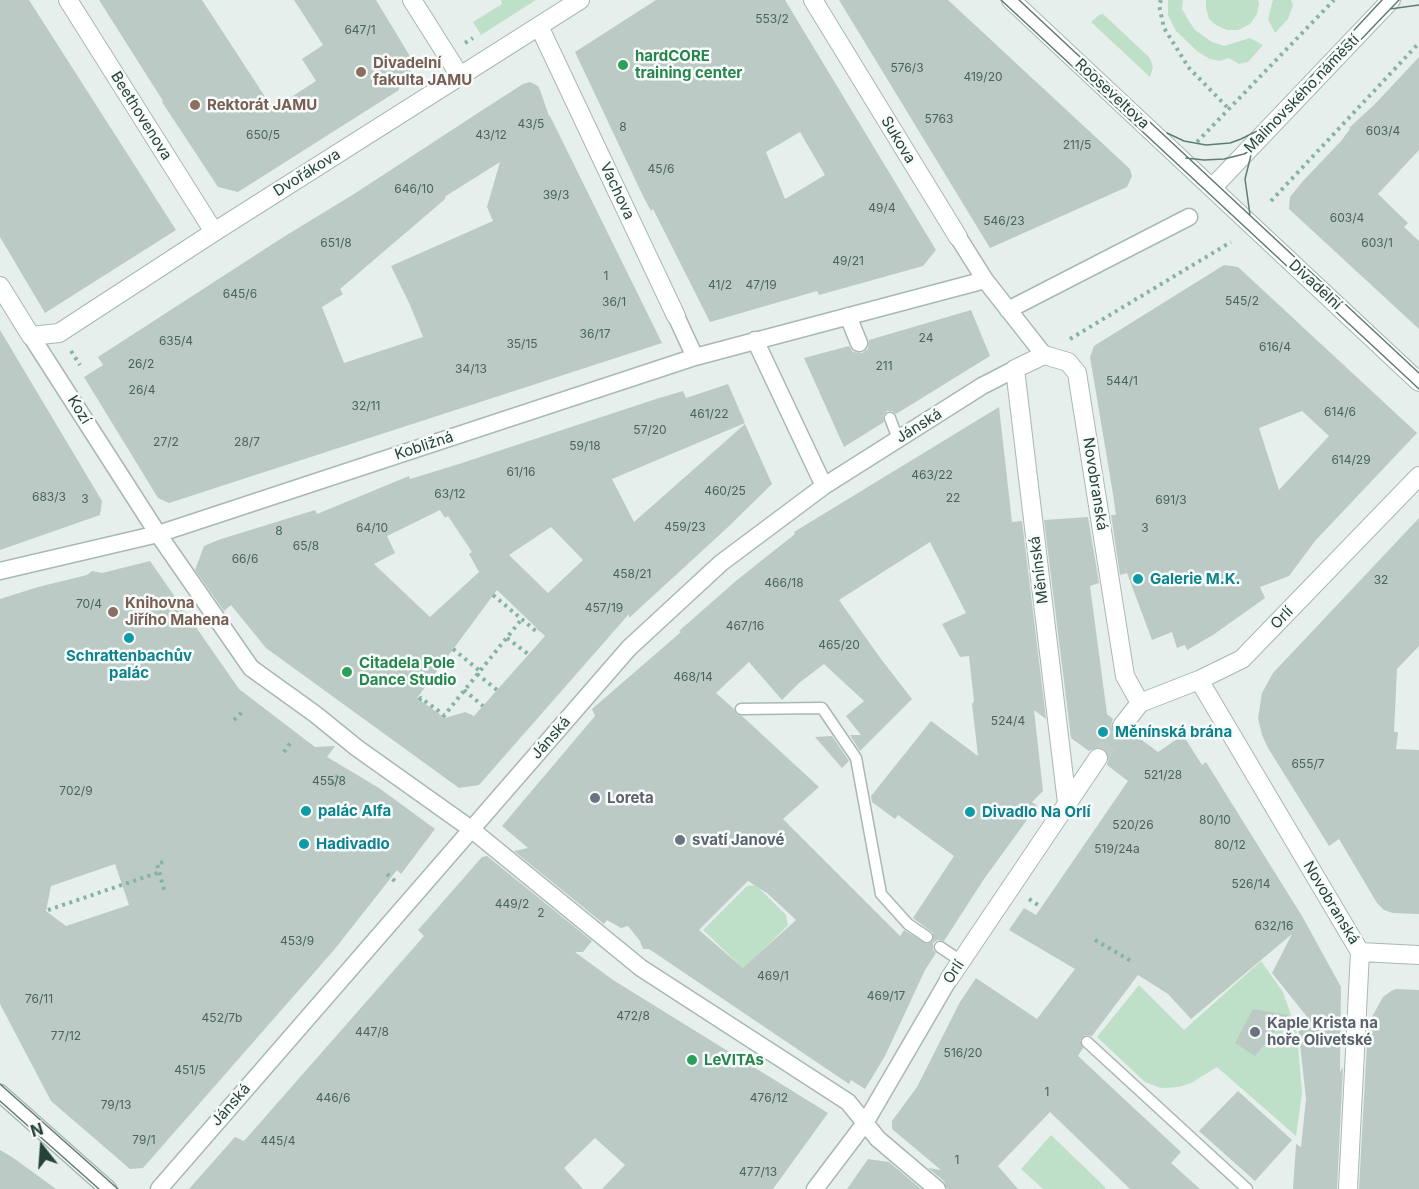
<!DOCTYPE html>
<html>
<head>
<meta charset="utf-8">
<style>
	body { margin:0 }
	#map { position:relative; width:1419px; height:1189px; overflow:hidden; background:#e6efeb; font-family:Inter,sans-serif }
	canvas { display:block }
	.north { position:absolute; left:12px; top:1117px; width:60px; height:60px; -webkit-text-stroke:4px #f7fbf9; paint-order:stroke; rotate:343deg; font-size:16px; font-weight:700; line-height:24px; text-align:center; color:#24423a }
	.north::after { content:''; display:block; margin:auto; width:21px; height:27px; background:#24423a; clip-path:polygon(50% 0,100% 100%,50% 72%,0 100%) }
</style>
</head>
<body>
<div id="map">
<canvas width="1419" height="1189"></canvas>
<div class="north">N</div>
</div>
<script>
const g = document.querySelector('canvas').getContext('2d');
g.lineJoin = 'round';
function paint(path, color) { g.fillStyle = color; g.fill(path, 'evenodd'); }
const shape = rows => new Path2D(rows.map(r => 'M' + r).join(''));
function stroke(path, color, width, dash) { g.strokeStyle = color; g.lineWidth = width; g.lineCap = dash ? 'butt' : 'round'; g.setLineDash(dash || []); g.stroke(path); }
function drawText(font, color, halo, rows, align = 'center') {
  g.font = font + ' Inter,sans-serif'; g.lineWidth = 5; g.setLineDash([]); g.textBaseline = 'middle'; g.strokeStyle = halo; g.fillStyle = color; for (const [text, x, y, turn = 0] of rows) {
    g.save(); g.translate(x, y); g.rotate((+turn || 0) * Math.PI / 180); g.textAlign = isNaN(turn) ? turn : align; if (halo) g.strokeText(text, 0, 0); g.fillText(text, 0, 0); g.restore();
  }
}
paint(shape([
	[501,0,536,0,481,35,473,22,502,4],
	[1168,0,1183,0,1182,9,1189,21,1195,30,1212,42,1224,46,1250,38,1263,45,1248,62,1239,64,1229,58,1220,61,1210,59,1198,52,1176,31,1168,15],
	[1206,0,1258,0,1259,4,1257,14,1250,24,1238,30,1227,30,1216,25,1209,19,1206,8],
	[1273,0,1291,0,1293,5,1288,19,1275,33,1268,19],
	[1103,14,1150,58,1153,67,1150,77,1091,22,1099,15],
	[756,885,786,915,788,925,744,969,703,930,747,886],
	[1261,961,1283,992,1297,1033,1302,1093,1296,1136,1217,1067,1191,1083,1179,1087,1161,1088,1145,1082,1097,1037,1139,985,1184,1030],
	[1051,1135,1105,1187,1105,1189,1043,1189,1021,1169]
]), '#bfe0c8');
paint(shape([
	[0,0,29,0,176,230,45,313,0,237],
	[99,0,202,0,273,109,316,81,302,59,323,45,294,0,376,0,414,63,409,81,399,88,399,90,238,192,218,187,162,102,163,101],
	[656,0,785,0,936,250,923,266,819,295,817,291,710,322,653,209,651,211,644,198,575,52],
	[800,132,825,175,785,199,766,152],
	[839,0,948,0,1130,169,1132,176,1127,187,990,248],
	[1419,57,1419,150,1378,194,1408,223,1404,227,1419,241,1419,329,1289,209,1290,197,1303,181,1341,141,1350,129,1349,128,1375,104],
	[530,82,538,86,540,90,549,116,550,116,662,343,169,503,158,498,84,377,103,365,98,357,285,236,354,194,481,111,523,84],
	[500,162,487,207,493,221,391,266,410,305,423,337,344,363,322,307,343,294,340,289,444,200,446,196],
	[1224,265,1238,267,1417,433,1315,541,1289,576,1260,587,1265,598,1213,635,1187,650,1185,645,1177,648,1172,632,1152,640,1127,573,1120,575,1111,515,1116,515,1113,494,1090,357,1094,346],
	[1302,411,1329,436,1279,490,1259,428],
	[971,310,990,356,896,414,892,411,887,411,883,416,884,422,844,447,804,358,849,346,853,352,862,353,868,349,869,340],
	[0,330,102,501,100,515,0,550],
	[728,384,745,423,612,479,634,522,745,424,772,484,727,528,629,618,629,614,479,785,459,788,266,648,231,605,224,611,195,570,204,546,218,540,315,510,317,514,409,476,410,479,459,464,656,399,683,391,686,398],
	[440,510,445,518,448,516,472,552,469,554,479,572,430,617,374,564,395,553,387,536],
	[551,527,583,560,548,593,509,555],
	[497,590,545,636,474,716,465,712,445,718,417,698],
	[999,407,1012,522,1022,521,1046,719,1034,710,1043,791,1032,802,1037,806,984,879,944,941,937,940,933,943,933,950,936,953,925,970,885,1056,865,1089,851,1080,849,1084,649,949,643,949,640,941,628,926,621,928,607,920,604,924,514,851,528,848,502,826,595,716,592,709,681,632,679,631,737,580,795,534,794,532],
	[930,542,966,613,942,624,960,657,969,656,974,701,972,704,978,756,931,721,871,796,872,802,895,819,898,815,954,856,913,918,933,933,933,941,927,944,904,930,900,936,783,819,819,787,742,716,737,715,734,709,716,693,749,662,782,700,799,683,824,664,864,701,846,716,861,735,850,735,860,751,912,699,881,659,839,600],
	[748,881,767,893,796,920,743,968,699,930],
	[1088,517,1099,583,1090,586,1107,714,1113,719,1111,725,1112,731,1116,735,1121,737,1131,732,1158,752,1183,735,1202,765,1206,762,1302,916,1341,987,1340,1072,1343,1067,1337,1189,1293,1189,1296,1144,1301,1147,1306,1099,1297,1016,1308,1018,1272,973,1292,934,1191,1019,1168,994,1138,975,1092,1036,1085,1035,1080,1040,1083,1048,1078,1056,1181,1152,1171,1163,1200,1189,1130,1189,1050,1112,998,1166,1018,1189,947,1189,944,1181,928,1168,941,1170,892,1129,892,1121,917,1087,960,1002,976,978,1037,1019,1075,969,1009,930,1024,908,1036,915,1128,781,1107,765,1109,758,1105,749,1098,747,1089,751,1071,738,1044,520],
	[1419,518,1419,646,1397,669,1394,732,1398,732,1396,749,1419,750,1419,914,1393,913,1384,910,1377,903,1339,839,1329,846,1268,748,1262,735,1258,718,1262,693,1273,673],
	[150,561,239,689,315,747,335,746,327,757,379,788,435,829,401,874,397,870,334,950,143,1168,130,1169,51,1101,0,1004,0,599,38,587,87,575,92,571,102,573],
	[115,864,129,905,66,926,46,911,51,886],
	[832,736,849,761,842,768,815,737],
	[487,856,592,941,583,952,575,952,613,980,828,1113,773,1189,602,1189,625,1165,595,1138,564,1168,583,1189,189,1189,235,1137,244,1141,424,936,418,930,433,913,482,857],
	[1396,989,1419,990,1419,1189,1359,1189,1368,1024,1383,997,1391,991],
	[1253,1009,1288,1015,1255,1056,1235,1043],
	[1238,1091,1292,1140,1255,1181,1199,1131],
	[0,1150,12,1157,56,1189,0,1189],
	[868,1159,889,1162,921,1189,847,1189]
]), '#bbcac4');
stroke(shape([
	[1098,758,1122,726]
]), '#bfccc8', 18, [18, 9]);
const service = shape([
	[890,418,898,439],
	[741,709,822,708,856,758,881,894,908,924,927,937],
	[940,947,961,961],
	[1087,1042,1247,1189]
]);
const pedestrian = shape([
	[958,237,985,280,1044,355],
	[1008,310,1189,217],
	[676,316,695,357],
	[848,316,859,343],
	[31,336,158,534,251,668,315,714,357,748,471,829,641,968,848,1102,878,1139,937,1189],
	[755,340,824,486],
	[0,571,158,534,695,357,985,280],
	[0,1093,108,1189],
	[159,1189,629,648,721,563,824,486,982,386,1015,369],
	[815,1189,865,1123,949,979]
]);
const minor = shape([
	[68,0,214,232],
	[412,0,460,76],
	[813,0,958,237],
	[1011,0,1419,382],
	[539,26,676,316],
	[1212,188,1391,0],
	[0,286,31,336,59,333,214,232,580,0],
	[1199,680,1360,952,1348,1189],
	[1122,726,1140,703,1199,680,1242,659,1419,476],
	[1067,803,1015,369,1044,355,1068,362,1077,373,1125,676,1140,703],
	[1360,952,1419,955],
	[949,979,1098,758]
]);
stroke(service, '#a8b8b2', 13);
stroke(pedestrian, '#a8b8b2', 19);
stroke(minor, '#a8b8b2', 20);
stroke(shape([
	[1161,0,1159,5,1164,28,1189,68,1229,109],
	[465,43,473,38],
	[1197,142,1334,0],
	[1271,201,1419,43],
	[1070,339,1231,242],
	[71,351,80,365],
	[493,595,537,632,539,630],
	[507,638,528,654],
	[453,649,480,671],
	[477,674,497,690],
	[464,690,483,706],
	[419,700,421,698,444,715],
	[443,717,521,620],
	[234,720,243,711],
	[284,752,291,742],
	[332,784,338,775],
	[163,862,157,864,164,889,167,893],
	[387,874,398,884],
	[1029,899,1041,907],
	[48,910,160,872],
	[1095,940,1131,961]
]), '#86b3a5', 4, [3, 4.5]);
stroke(service, '#fff', 10);
stroke(pedestrian, '#fff', 16);
stroke(minor, '#fff', 18);
stroke(shape([
	[1001,0,1419,389],
	[1019,0,1419,373],
	[1390,9,1419,5],
	[1167,133,1184,141,1206,145,1230,143,1241,139,1263,128,1382,0],
	[1186,158,1204,160,1224,159,1244,154,1253,149,1272,132,1399,0],
	[1250,215,1245,179,1253,147],
	[0,1084,118,1189],
	[0,1101,99,1189]
]), '#5f7d75', 1.5);
for (const [x, y, r, color] of [
	[623,65,6,"#2e9e5b"],
	[361,72,6,"#8d6e63"],
	[195,105,6,"#8d6e63"],
	[1138,579,6,"#0f9aa8"],
	[113,612,6,"#8d6e63"],
	[129,638,6,"#0f9aa8"],
	[347,672,6,"#2e9e5b"],
	[1103,732,6,"#0f9aa8"],
	[595,798,6,"#6b7280"],
	[306,811,6,"#0f9aa8"],
	[970,812,6,"#0f9aa8"],
	[680,840,6,"#6b7280"],
	[304,844,6,"#0f9aa8"],
	[1255,1032,6,"#6b7280"],
	[692,1060,6,"#2e9e5b"]
]) { const dot = new Path2D(); dot.arc(x, y, r, 0, 2 * Math.PI); g.fillStyle = color; g.fill(dot); stroke(dot, '#f7fbf9', 2); }
drawText('12px', '#4a645c', null, [
	["553/2",772,19],
	["647/1",360,30],
	["576/3",907,68],
	["419/20",983,77],
	["5763",939,119],
	["43/5",531,124],
	["8",623,127],
	["603/4",1383,131],
	["650/5",263,135],
	["43/12",491,135],
	["211/5",1077,145],
	["45/6",661,169],
	["646/10",414,189],
	["39/3",556,195],
	["49/4",882,208],
	["603/4",1347,218],
	["546/23",1004,221],
	["651/8",336,243],
	["603/1",1377,243],
	["49/21",848,261],
	["1",606,276],
	["41/2",720,285],
	["47/19",761,285],
	["645/6",240,294],
	["545/2",1242,301],
	["36/1",614,302],
	["36/17",595,334],
	["24",926,338],
	["635/4",176,341],
	["35/15",522,344],
	["616/4",1275,347],
	["26/2",141,364],
	["211",884,366],
	["34/13",471,369],
	["544/1",1122,381],
	["26/4",142,390],
	["32/11",366,406],
	["614/6",1340,412],
	["461/22",709,414],
	["57/20",650,430],
	["27/2",166,442],
	["28/7",247,442],
	["59/18",585,446],
	["614/29",1351,460],
	["61/16",521,472],
	["463/22",932,475],
	["460/25",725,491],
	["63/12",450,494],
	["683/3",49,497],
	["22",953,498],
	["3",85,499],
	["691/3",1171,500],
	["459/23",685,527],
	["64/10",372,528],
	["3",1145,528],
	["8",279,531],
	["65/8",306,546],
	["66/6",245,559],
	["458/21",632,574],
	["32",1381,580],
	["466/18",784,583],
	["70/4",89,604],
	["457/19",604,608],
	["467/16",745,626],
	["465/20",839,645],
	["468/14",693,677],
	["524/4",1008,721],
	["655/7",1308,764],
	["521/28",1163,775],
	["455/8",329,781],
	["702/9",76,791],
	["80/10",1215,820],
	["520/26",1133,825],
	["80/12",1230,845],
	["519/24a",1117,849],
	["526/14",1251,884],
	["449/2",512,904],
	["2",541,913],
	["632/16",1274,926],
	["453/9",297,941],
	["469/1",773,976],
	["469/17",886,996],
	["76/11",39,999],
	["472/8",633,1016],
	["452/7b",222,1018],
	["447/8",372,1032],
	["77/12",66,1036],
	["516/20",963,1053],
	["451/5",190,1070],
	["1",1047,1092],
	["446/6",333,1098],
	["476/12",769,1098],
	["79/13",116,1105],
	["79/1",144,1140],
	["445/4",278,1141],
	["1",957,1160],
	["477/13",758,1172]
]);
drawText('bold 15px', '#27864d', '#f7fbf9', [
	["hardCORE",635,56],
	["training center",635,73],
	["Citadela Pole",359,663],
	["Dance Studio",359,680],
	["LeVITAs",704,1060]
], 'left');
drawText('bold 15px', '#785e54', '#f7fbf9', [
	["Divadelní",373,63],
	["fakulta JAMU",373,80],
	["Rektorát JAMU",207,105],
	["Knihovna",125,603],
	["Jiřího Mahena",125,620]
], 'left');
drawText('15px', '#24423a', '#f7fbf9', [
	["Rooseveltova",1112,94,43],
	["Malinovského náměstí",1302,94,-46],
	["Beethovenova",141,116,58],
	["Sukova",898,140,59],
	["Dvořákova",307,173,-32],
	["Vachova",617,191,65],
	["Divadelní",1315,285,43],
	["Kozí",79,410,58],
	["Jánská",919,426,-32],
	["Kobližná",424,446,-18],
	["Novobranská",1095,484,81],
	["Měnínská",1039,570,-97],
	["Orlí",1282,618,-46],
	["Jánská",551,738,-49],
	["Novobranská",1331,903,59],
	["Orlí",954,972,-57],
	["Jánská",231,1105,-49]
]);
drawText('bold 15px', '#0d838f', '#f7fbf9', [
	["Galerie M.K.",1150,579],
	["Schrattenbachův",129,656,"center"],
	["palác",129,673,"center"],
	["Měnínská brána",1115,732],
	["palác Alfa",318,811],
	["Divadlo Na Orlí",982,812],
	["Hadivadlo",316,844]
], 'left');
drawText('bold 15px', '#5b616d', '#f7fbf9', [
	["Loreta",607,798],
	["svatí Janové",692,840],
	["Kaple Krista na",1267,1023],
	["hoře Olivetské",1267,1040]
], 'left');
</script>
</body>
</html>
